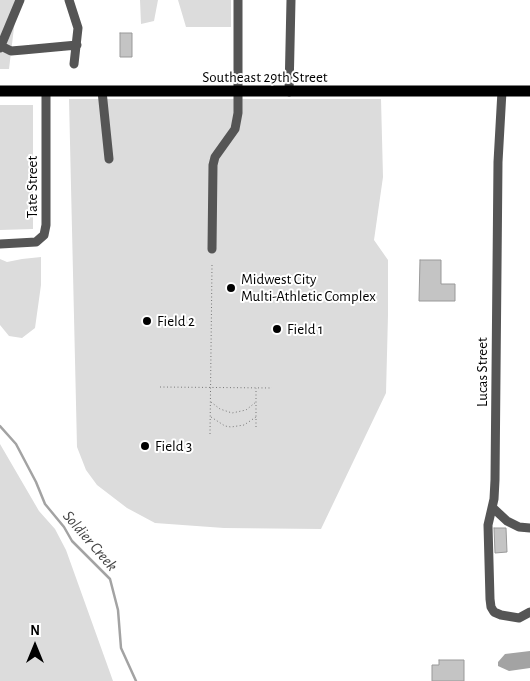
<!DOCTYPE html>
<html>
<head>
<meta charset="utf-8">
<style>
	body { margin:0 }
	#map { position:relative; width:530px; height:681px; overflow:hidden; background:#fff; font-family:"Alegreya Sans",sans-serif }
	canvas { display:block }
	.north { position:absolute; left:10px; top:621px; width:50px; height:50px; -webkit-text-stroke:4px #fff; paint-order:stroke; rotate:0deg; font-size:14px; font-weight:700; line-height:20px; text-align:center; color:#000 }
	.north::after { content:''; display:block; margin:auto; width:18px; height:22px; background:#000; clip-path:polygon(50% 0,100% 100%,50% 72%,0 100%) }
</style>
</head>
<body>
<div id="map">
<canvas width="530" height="681"></canvas>
<div class="north">N</div>
</div>
<script>
const g = document.querySelector('canvas').getContext('2d');
g.lineJoin = 'round';
function paint(path, color) { g.fillStyle = color; g.fill(path, 'evenodd'); }
const shape = rows => new Path2D(rows.map(r => 'M' + r).join(''));
function stroke(path, color, width, dash) { g.strokeStyle = color; g.lineWidth = width; g.lineCap = dash ? 'butt' : 'round'; g.setLineDash(dash || []); g.stroke(path); }
function drawText(font, color, halo, rows, align = 'center') {
  g.font = font + ' "Alegreya Sans",sans-serif'; g.lineWidth = 4; g.setLineDash([]); g.textBaseline = 'middle'; g.strokeStyle = halo; g.fillStyle = color; for (const [text, x, y, turn = 0] of rows) {
    g.save(); g.translate(x, y); g.rotate((+turn || 0) * Math.PI / 180); g.textAlign = isNaN(turn) ? turn : align; if (halo) g.strokeText(text, 0, 0); g.fillText(text, 0, 0); g.restore();
  }
}
paint(shape([
	[0,0,20,0,16,11,9,69,0,69],
	[140,0,158,0,154,21,141,24],
	[178,0,231,0,231,27,186,27],
	[69,99,381,99,383,177,374,240,388,260,388,315,386,393,321,529,224,528,155,523,127,508,97,485,86,470,77,447],
	[0,105,33,105,33,229,0,230],
	[41,257,41,285,35,328,22,338,9,336,0,325,0,259,7,262,22,259],
	[0,444,39,511,55,529,66,550,113,681,0,681]
]), '#dcdcdc');
paint(shape([
	[530,651,530,668,509,671,498,666,498,662,505,654]
]), '#a3a3a3');
stroke(shape([
	[0,426,16,444,36,482,45,504,64,527,72,541,110,579,118,610,121,648,136,681]
]), '#a3a3a3', 2.5);
const building = shape([
	[120,33,132,33,132,57,120,57,120,33],
	[420,260,441,260,441,284,455,284,455,301,419,301,420,260],
	[494,528,506,528,507,552,495,553,494,528],
	[439,660,464,660,464,681,432,681,432,665,439,665,439,660]
]);
paint(building, '#c4c4c4');
stroke(building, '#999', 1);
stroke(shape([
	[160,387,272,388],
	[211,402,220,409,232,413,246,410,256,402],
	[211,417,225,426,231,427,244,425,256,417],
	[256,427,256,388],
	[210,434,212,265]
]), '#777', 1, [1, 2.5]);
stroke(shape([
	[69,0,78,28,74,64],
	[1,46,11,51,23,50,77,45],
	[0,48,20,0],
	[102,91,109,159],
	[502,91,498,162,495,480,494,499,488,525,490,599,491,607,494,612,501,615,519,618,530,612],
	[289,92,291,0],
	[0,244,36,242,44,235,46,225,46,91],
	[212,249,213,165,215,157,235,129,238,113,238,0],
	[493,508,507,521,519,527,530,528]
]), '#555', 9);
stroke(shape([
	[0,91,530,91]
]), '#000', 11);
for (const [x, y, r, color] of [
	[231,288,5,"#000"],
	[147,321,5,"#000"],
	[277,329,5,"#000"],
	[145,446,5,"#000"]
]) { const dot = new Path2D(); dot.arc(x, y, r, 0, 2 * Math.PI); g.fillStyle = color; g.fill(dot); stroke(dot, '#fff', 2); }
drawText('15px', '#000', '#fff', [
	["Southeast 29th Street",265,77],
	["Tate Street",32,187,-90],
	["Lucas Street",482,372,-90]
]);
drawText('15px', '#000', '#fff', [
	["Midwest City",241,279],
	["Multi-Athletic Complex",241,296],
	["Field 2",157,321],
	["Field 1",287,329],
	["Field 3",155,446]
], 'left');
drawText('italic 16px', '#444', '#fff', [
	["Soldier Creek",90,541,49]
]);
</script>
</body>
</html>
